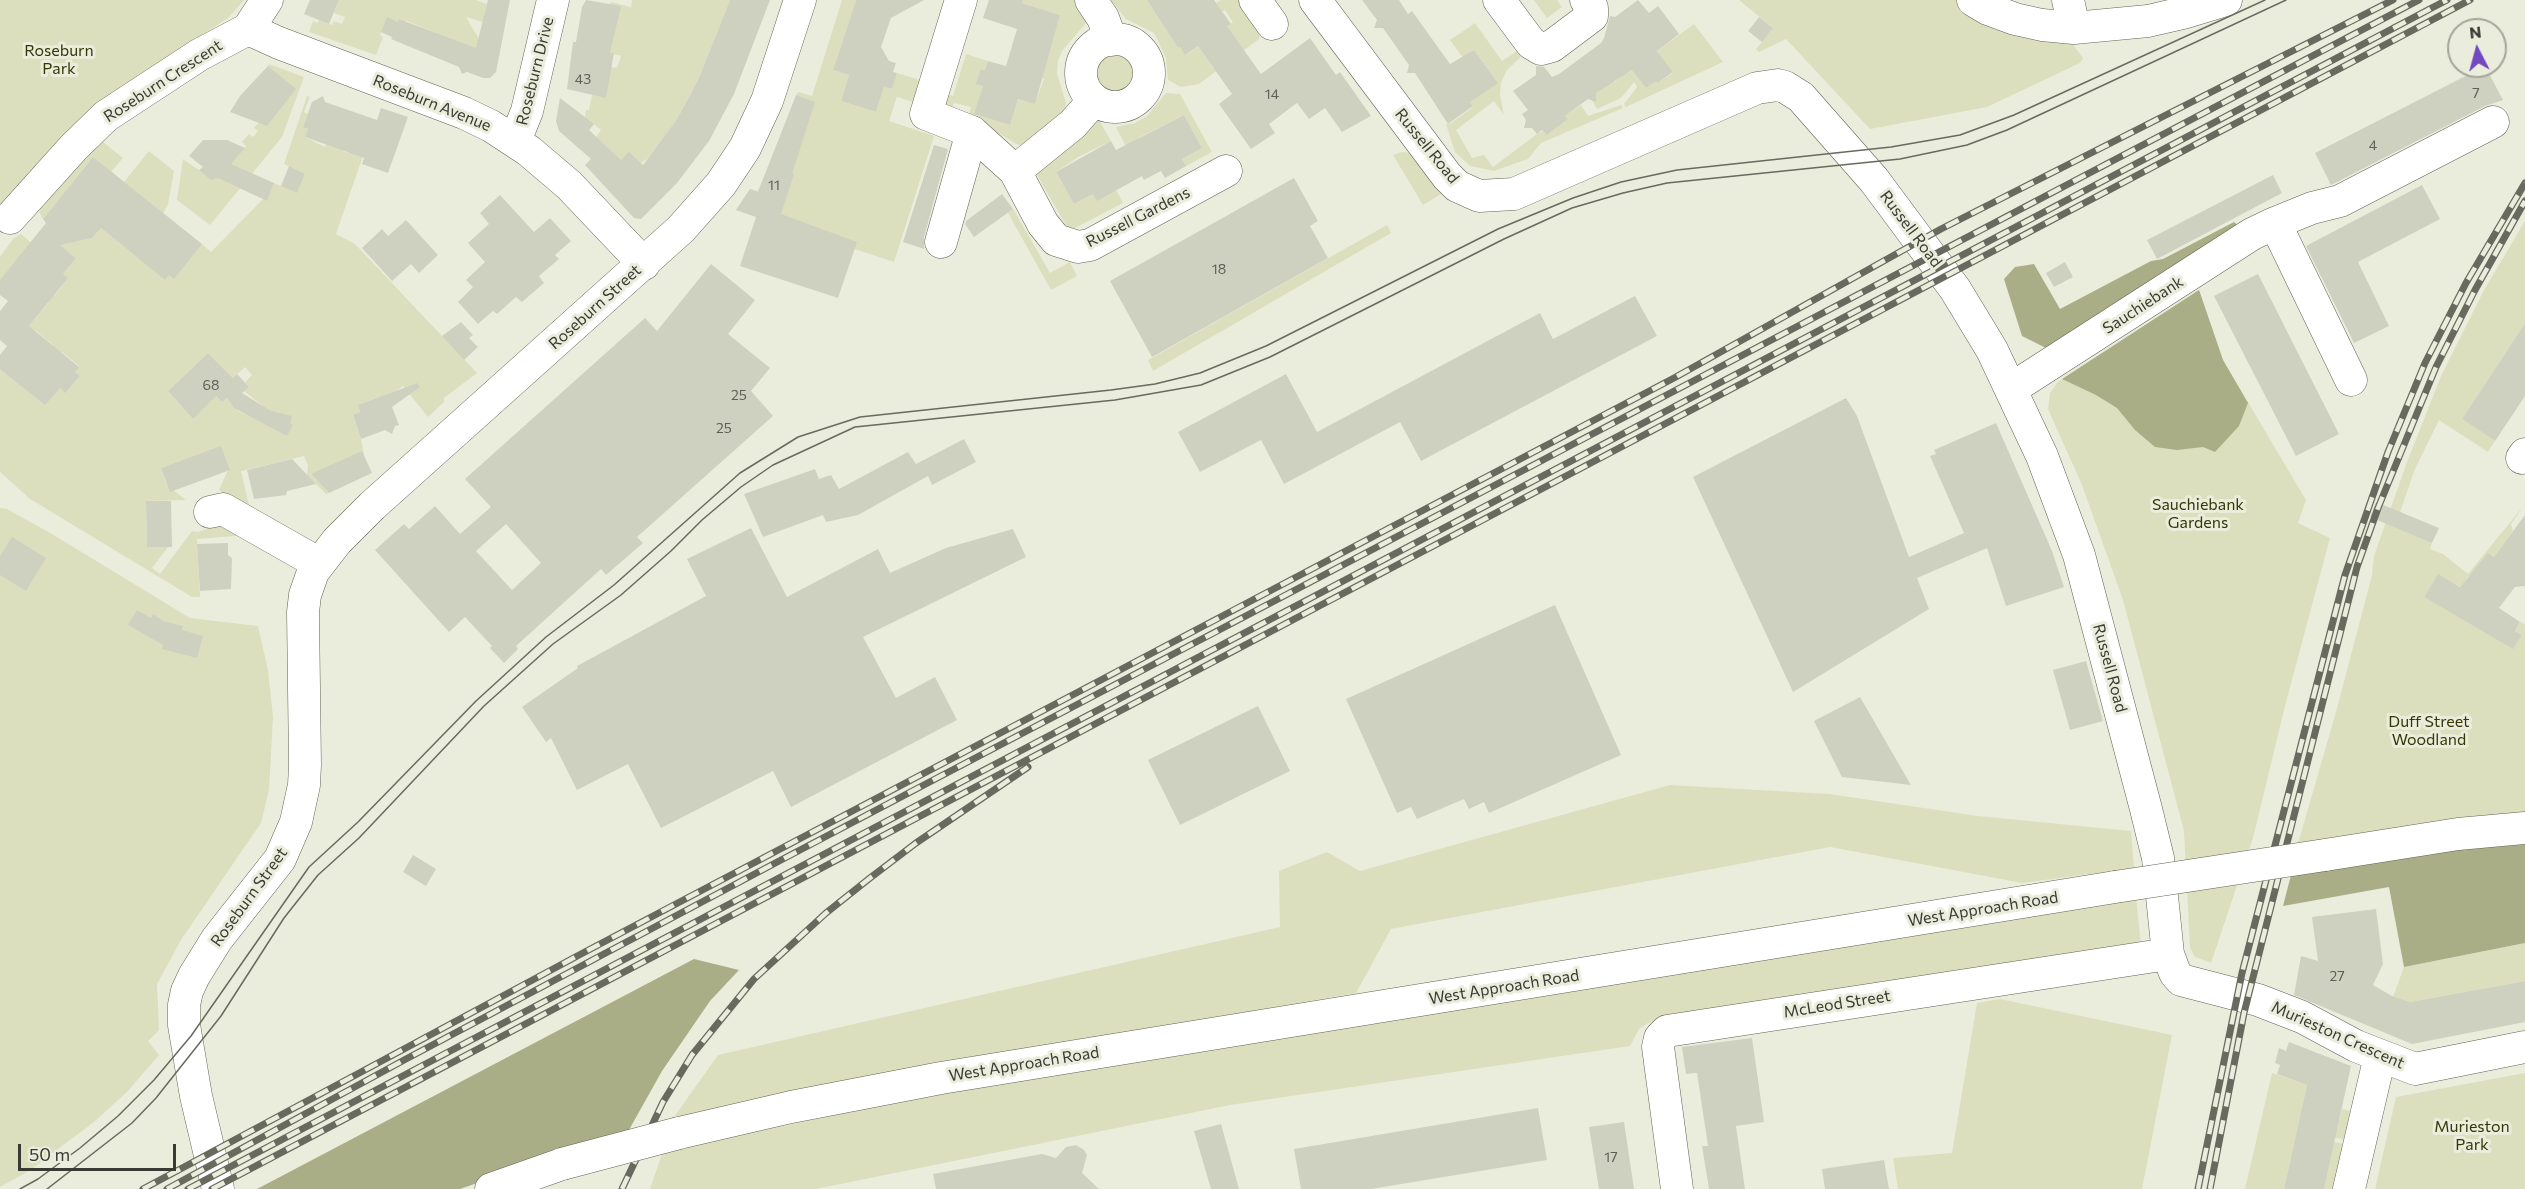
<!DOCTYPE html>
<html>
<head>
<meta charset="utf-8">
<style>
	body { margin:0 }
	#map { position:relative; width:2525px; height:1189px; overflow:hidden; background:#ebeddc; font-family:Commissioner,sans-serif }
	canvas { display:block }
	.north { position:absolute; left:2447px; top:18px; width:60px; height:60px; box-sizing:border-box; background:#ebeddc; border:2px solid #a4a598; border-radius:50%; rotate:354deg; font-size:16px; font-weight:700; line-height:24px; text-align:center; color:#393a33 }
	.north::after { content:''; display:block; margin:auto; width:21px; height:27px; background:#7349c1; clip-path:polygon(50% 0,100% 100%,50% 72%,0 100%) }
	.scale { position:absolute; left:18px; top:1144px; width:158px; height:27px; box-sizing:border-box; border:3px solid #393a33; border-top:0; padding-left:8px; font-size:18px; line-height:21px; white-space:nowrap; color:#393a33; -webkit-text-stroke:4px #ebeddc; paint-order:stroke }
</style>
</head>
<body>
<div id="map">
<canvas width="2525" height="1189"></canvas>
<div class="north">N</div>
<div class="scale">50 m</div>
</div>
<script>
const g = document.querySelector('canvas').getContext('2d');
g.lineJoin = 'round';
function paint(path, color) { g.fillStyle = color; g.fill(path, 'evenodd'); }
const shape = rows => new Path2D(rows.map(r => 'M' + r).join(''));
function stroke(path, color, width, dash) { g.strokeStyle = color; g.lineWidth = width; g.lineCap = dash ? 'butt' : 'round'; g.setLineDash(dash || []); g.stroke(path); }
function drawText(font, color, halo, rows, align = 'center') {
  g.font = font + ' Commissioner,sans-serif'; g.lineWidth = 6; g.setLineDash([]); g.textBaseline = 'middle'; g.strokeStyle = halo; g.fillStyle = color; for (const [text, x, y, turn = 0] of rows) {
    g.save(); g.translate(x, y); g.rotate((+turn || 0) * Math.PI / 180); g.textAlign = isNaN(turn) ? turn : align; if (halo) g.strokeText(text, 0, 0); g.fillText(text, 0, 0); g.restore();
  }
}
paint(shape([
	[0,0,244,0,228,18,105,98,0,215],
	[339,0,476,0,487,4,483,22,466,17,479,39,479,51,407,21,398,22,387,18,380,35,383,37,376,55,309,32,313,21,317,23,319,20,332,25,334,21,342,24,345,17,334,13],
	[632,0,730,0,698,80,677,119,648,158,641,163,621,160,596,137,601,130,585,117,586,110,589,110,592,95,611,67,617,68,621,56,600,51,611,2,631,7],
	[842,0,856,0,833,70,849,75,841,101,876,112,884,87,892,89,897,73,920,80,913,102,897,97,889,121,934,136,894,262,736,210,750,189,758,191,798,92,812,96],
	[1023,0,1074,0,1086,18,1086,23,1062,51,1058,61,1057,73,1066,103,1064,111,1025,144,1018,145,969,115,971,107,954,103,951,111,948,110,941,96,941,92,953,96,966,54,988,61,985,70,981,69,977,84,983,86,975,114,1010,125,1018,99,1035,103,1044,79,1041,78,1060,15,1022,3],
	[1111,0,1147,0,1178,48,1180,47,1186,55,1198,46,1214,69,1243,49,1227,26,1233,22,1225,10,1222,12,1216,3,1221,0,1239,0,1260,29,1259,39,1199,84,1181,87,1168,80,1166,58,1154,33,1126,19],
	[1534,0,1557,0,1562,7,1547,18],
	[1739,0,1957,0,1975,11,2068,38,2083,58,2080,63,1987,107,1870,129,1786,39,1759,52,1756,49,1773,28],
	[1475,23,1502,61,1517,51,1521,57,1507,70,1501,83,1500,95,1504,115,1494,101,1456,130,1472,158,1484,155,1493,167,1537,134,1543,131,1547,135,1568,119,1565,116,1581,105,1588,116,1621,105,1623,108,1541,143,1528,159,1494,171,1470,166,1455,152,1446,124,1450,124,1473,107,1468,99,1479,93,1482,94,1496,80,1474,50,1463,58,1450,40],
	[1694,24,1723,62,1626,107,1624,104,1637,87,1634,82,1621,98,1597,109,1592,100,1596,97,1596,93,1612,81,1615,82,1626,71,1628,73,1633,70,1646,88,1655,82,1658,83,1673,73,1657,51],
	'1096 72a19 19 0 1 1 38 0a19 19 0 1 1-38 0Z',
	[269,64,304,77,282,137,210,225,177,200,183,159,199,170,237,157,246,146,242,142,249,134,253,137,258,131,254,128,290,85,268,66],
	[1166,93,1180,94,1212,152,1186,166,1182,159,1202,148,1184,115,1142,136,1126,147,1116,127,1135,123,1147,116],
	[307,96,310,97,304,112,308,114,303,126,308,129,305,137,325,147,331,134,346,139,342,151,349,153,352,145,375,121,336,234,355,244,477,373,444,398,444,402,428,417,403,386,379,402,377,398,358,405,360,412,353,416,361,439,364,455,311,474,329,493,326,494,307,475,308,465,304,456,241,471,251,514,219,490,229,468,221,447,161,468,167,485,186,500,146,501,147,547,168,547,152,568,160,574,192,531,198,532,225,523,249,535,197,539,200,597,192,597,30,499,0,472,0,369,60,388,65,392,80,376,75,372,79,366,62,352,57,357,53,345,35,330,30,335,25,331,49,302,48,292,54,296,68,278,63,274,76,258,60,245,69,234,78,241,92,238,101,228,133,254,169,275,202,244,211,252,263,199,267,200,274,183,297,192,305,174,284,164],
	[208,353,233,378,245,367,252,375,245,382,249,387,244,391,263,406,256,419,238,411,227,398,222,402,210,390,193,419,168,391],
	[1099,120,1111,141,1078,157,1056,172,1074,204,1093,194,1116,190,1123,203,1075,228,1067,227,1037,175,1037,170,1042,162],
	[112,126,114,128,103,142,123,158,111,172,93,157,43,219,39,212,42,205],
	[149,151,174,171,168,205,163,213,124,182],
	[1402,152,1412,153,1443,193,1423,205,1393,155],
	[1013,209,1050,273,1070,262,1077,276,1051,290,1008,213],
	[2525,221,2525,323,2462,419,2495,441,2488,452,2439,420,2415,469,2400,512,2399,528,2432,543,2430,549,2443,554,2468,574,2525,504,2511,524,2513,531,2494,557,2488,553,2475,581,2468,576,2461,587,2438,575,2424,597,2513,648,2522,635,2515,631,2520,622,2525,624,2525,817,2297,847,2336,712,2372,575,2374,556,2407,462,2441,376,2484,290],
	[1387,225,1391,233,1153,371,1148,360],
	[21,234,34,245,0,280,0,257,13,239],
	[2199,290,2223,360,2306,500,2298,523,2330,538,2285,706,2253,838,2211,963,2195,957,2190,948,2184,831,2123,600,2082,485,2048,409,2050,393,2058,382],
	[0,508,7,509,52,534,190,618,258,626,268,670,273,717,269,790,261,823,181,940,157,984,159,1030,148,1041,159,1055,127,1092,94,1122,29,1171,0,1187],
	[1670,785,1829,794,1978,816,2131,831,2134,868,2022,883,1830,847,1391,929,1356,993,841,1082,669,1124,718,1055,1280,927,1279,871,1327,852,1360,871],
	[2136,897,2141,945,1648,1023,1639,1029,1630,1046,1230,1105,816,1189,650,1189,663,1151,860,1110,989,1085,1183,1055],
	[2525,943,2525,981,2410,1002,2393,997,2404,967],
	[2000,999,2172,1035,2142,1189,1898,1189,1893,1158,1952,1153,1977,1003],
	[2272,1073,2307,1085,2290,1162,2284,1189,2245,1189],
	[2525,1073,2525,1189,2375,1189,2396,1097],
	[2342,1109,2350,1111,2344,1139,2335,1138],
	[2334,1142,2343,1144,2333,1189,2324,1189]
]), '#dcdfbd');
paint(shape([
	[2234,222,2241,228,2054,352,2022,336,2004,279,2015,267,2034,264,2060,309,2151,261,2163,259],
	[2199,290,2223,360,2248,403,2239,426,2215,452,2203,447,2177,450,2155,447,2135,430,2117,408,2096,395,2062,379],
	[2525,839,2525,943,2404,967,2389,887,2283,906,2291,875],
	[694,959,739,970,710,1001,662,1071,625,1137,537,1162,460,1189,257,1189]
]), '#aaae86');
paint(shape([
	[310,0,339,0,329,24,304,14],
	[488,0,510,0,496,72,490,78,483,78,467,72,462,74,459,67,391,39,392,37,381,32,387,17,398,22,399,19,476,48],
	[586,0,621,6,610,53,614,53,606,98,567,89,573,42,576,42,582,7],
	[730,0,770,0,734,94,709,141,677,183,641,219,634,218,585,165,591,159,559,131,556,121,560,98,594,124,589,130,621,160,629,152,643,165,677,119,698,80],
	[856,0,924,0,891,18,881,47,889,61,896,63,893,72,897,73,892,89,884,87,876,112,841,101,849,75,833,70],
	[989,0,1023,0,1022,3,1060,15,1035,104,1018,99,1010,125,974,114,983,86,976,84,981,69,985,70,988,61,1006,66,1017,29,983,18],
	[1147,0,1214,0,1231,24,1227,26,1261,74,1310,38,1336,75,1340,72,1371,116,1342,132,1325,108,1309,119,1297,103,1269,124,1275,133,1251,149,1219,104,1232,94,1198,46,1185,55,1180,47,1178,48],
	[1362,0,1399,0,1408,14,1412,11,1450,64,1474,50,1498,83,1470,102,1473,106,1448,124,1415,73,1407,73,1409,65,1383,28,1374,28,1377,20],
	[1638,0,1649,13,1658,6,1679,34,1657,51,1673,72,1658,83,1655,82,1646,88,1632,70,1596,93,1596,102,1588,99,1565,116,1568,119,1547,135,1542,130,1537,134,1532,128,1524,128,1526,120,1522,114,1528,110,1513,91,1536,75,1536,66,1544,67,1552,77,1559,74,1601,43,1604,38,1610,16,1615,17],
	[1759,17,1773,28,1762,42,1748,31],
	[268,66,296,89,267,126,230,112,240,96],
	[2485,66,2503,100,2485,106,2331,185,2315,153],
	[796,95,815,102,792,174,794,174,781,214,857,242,838,298,740,266,756,217,736,210,750,189,758,192],
	[323,96,325,102,377,120,381,108,408,117,388,173,362,164,364,158,305,137,308,129,303,127,312,102],
	[1184,115,1202,148,1182,159,1186,166,1165,178,1161,171,1144,180,1142,176,1097,201,1093,194,1074,204,1056,172,1111,141,1116,150],
	[203,140,227,140,245,148,231,164,274,183,267,201,218,178,211,180,199,170,203,167,189,156],
	[934,145,948,149,924,237,924,249,903,242],
	[93,157,202,244,174,279,169,275,165,280,101,228,92,238,60,245,76,258,63,274,68,278,29,326,79,367,75,372,80,376,65,393,60,388,45,405,0,369,0,355,7,346,0,340,0,311,8,301,0,295,0,280,46,223,43,219],
	[289,166,305,174,297,193,281,186],
	[2273,175,2282,193,2157,259,2147,240],
	[1294,178,1318,221,1310,226,1328,258,1152,357,1110,281],
	[2422,185,2440,219,2358,262,2389,326,2354,343,2306,246],
	[1002,194,1013,209,974,237,965,224,966,221],
	[500,195,534,232,550,218,571,241,555,255,559,259,539,276,544,283,522,302,516,297,497,314,493,311,478,324,458,302,473,287,466,280,485,262,468,243,489,224,480,213],
	[406,220,438,255,419,273,411,264,392,281,362,248,382,229,388,236],
	[2065,262,2073,277,2054,287,2046,273],
	[711,264,755,300,728,334,770,368,751,391,773,416,637,537,643,543,606,575,601,569,516,646,518,649,504,663,490,648,492,646,465,617,449,632,375,550,404,524,409,529,435,506,460,534,491,507,465,479,645,318,657,331],
	[506,524,541,563,512,590,476,551],
	[2258,274,2339,434,2296,456,2214,296],
	[1635,296,1657,336,1421,461,1400,422,1284,484,1261,440,1200,472,1178,432,1286,374,1317,432,1540,313,1553,339],
	[461,322,473,335,469,338,478,347,464,360,442,336],
	[2525,323,2525,396,2495,441,2462,419],
	[208,353,233,378,237,374,249,387,242,393,271,411,292,416,290,423,293,425,287,436,234,408,227,398,222,402,216,396,193,419,168,391],
	[417,383,420,387,392,407,399,425,395,426,392,434,385,430,361,439,353,415,360,412,358,405],
	[1846,398,1857,416,1909,557,1964,533,1930,456,1936,454,1934,450,1996,423,2052,551,2064,587,2006,606,1987,548,1917,578,1929,609,1793,692,1693,477],
	[964,439,976,462,932,485,928,476,858,515,826,522,823,515,763,537,744,494,815,469,819,479,831,475,839,489,908,452,916,464],
	[221,446,230,470,170,492,161,468],
	[362,451,372,473,342,487,329,493,311,474],
	[292,459,316,484,287,491,286,495,254,499,247,470],
	[146,501,171,501,172,547,147,547],
	[2376,502,2439,528,2432,543,2370,517],
	[2525,515,2525,586,2515,587,2499,608,2520,622,2515,631,2522,635,2513,649,2424,597,2438,574,2460,587,2488,553,2494,557],
	[751,528,787,597,878,549,890,573,946,548,1013,529,1026,557,863,637,896,698,935,677,957,720,791,807,773,771,661,828,628,764,577,790,551,738,546,742,522,707,578,668,577,666,706,596,687,559],
	[12,537,46,558,26,591,0,575,0,556],
	[228,543,228,555,232,558,231,589,200,591,197,544],
	[1555,605,1621,755,1489,813,1484,802,1469,809,1464,799,1417,819,1411,807,1397,813,1346,699],
	[137,610,151,618,153,614,163,621,183,626,182,630,203,636,197,658,162,649,163,645,128,625],
	[2086,661,2103,721,2070,730,2053,670],
	[1860,697,1911,785,1842,777,1814,721],
	[1258,706,1290,771,1180,825,1148,760],
	[413,855,436,869,426,886,403,872],
	[2376,909,2383,964,2373,985,2392,996,2410,1002,2525,981,2525,1022,2412,1044,2294,995,2301,956,2318,961,2312,917],
	[1752,1038,1764,1122,1736,1126,1745,1189,1709,1189,1702,1146,1708,1146,1697,1073,1686,1074,1682,1047],
	[2289,1042,2351,1066,2324,1189,2284,1189,2307,1085,2277,1074,2280,1065,2275,1063,2279,1048,2286,1051],
	[1538,1108,1547,1160,1371,1189,1301,1189,1294,1149],
	[1624,1122,1634,1189,1599,1189,1589,1127],
	[1221,1124,1239,1189,1211,1189,1194,1131],
	[1076,1145,1084,1150,1087,1155,1082,1173,1099,1189,936,1189,933,1174,1042,1154,1056,1158,1066,1147],
	[1884,1160,1889,1189,1825,1189,1822,1169]
]), '#cfd1c0');
const minor = shape([
	[961,0,926,114,972,132,1015,171,1043,224,1056,240,1078,247,1090,245,1226,171],
	[1091,0,1103,18,1111,40],
	[1255,0,1272,24],
	[1315,0,1447,176,1457,186,1479,196,1514,194,1757,88,1778,85,1785,87,1801,97,1874,180,1955,289,1992,350,2042,456,2079,555,2146,809,2158,858,2168,954,2175,973,2181,980,2258,1000,2302,1017,2356,1046,2415,1069,2525,1047],
	[1499,0,1531,43,1541,49,1552,46,1592,16,1592,8,1586,0],
	[1973,0,1988,9,2015,19,2042,25,2074,28,2148,21,2183,13,2226,0],
	[2068,0,2074,28],
	[248,29,279,43,464,113,491,126,529,151,569,185,644,264],
	'1081 73a34 34 0 1 1 68 0a34 34 0 1 1-68 0Z',
	[515,141,527,111,553,0],
	[1015,171,1073,124,1094,100],
	[10,218,74,147,106,116,199,55,248,29,267,0],
	[941,242,972,132],
	[2351,380,2275,223,2312,208,2340,201,2493,122],
	[2011,389,2252,234,2275,223],
	[2522,458,2525,454],
	[210,512,223,509,318,563],
	[2325,855,2458,834,2525,828],
	[679,1133,791,1107,941,1078,2115,887],
	[218,1189,196,1096,184,1025,184,1005,187,991,194,976,217,939,280,859,296,822,304,785,305,765,303,612,305,595,313,572,337,541,372,506,681,229,721,184,745,148,767,101,800,0],
	[491,1189,562,1164],
	[1677,1189,1658,1047,1660,1038,1667,1031,2168,954],
	[2349,1189,2380,1056]
]);
stroke(minor, '#616354', 33);
stroke(minor, '#fff', 32);
stroke(shape([
	[20,1189,38,1179,80,1148,118,1116,154,1080,191,1036,309,867,358,822,476,701,546,637,614,585,740,473,798,437,860,417,1111,390,1155,384,1200,373,1266,346,1498,229,1573,198,1621,182,1677,170,1891,147,1960,135,2014,115,2265,0],
	[47,1189,132,1123,156,1098,221,1016,284,918,318,875,359,838,484,706,553,644,621,595,671,551,702,520,741,487,773,465,855,427,1115,400,1201,385,1270,357,1504,239,1572,208,1623,193,1667,183,1900,159,1967,145,2007,130,2286,0]
]), '#68695f', 1.5);
const rail = shape([
	[143,1189,581,954,1674,378,1941,229,2393,0],
	[167,1189,406,1059,781,860,2419,0],
	[188,1189,2447,0],
	[212,1189,2470,0],
	[622,1189,663,1102,692,1055,754,979,826,913,870,878,916,843,1028,767],
	[2198,1189,2242,973,2345,575,2388,452,2425,363,2466,283,2525,183],
	[2210,1189,2244,1013,2357,567,2378,508,2436,367,2475,290,2525,201]
]);
stroke(rail, '#68695f', 7);
stroke(rail, '#ebeddc', 4.5, [14]);
const minorBridge = shape([
	[2115,887,2325,855],
	[562,1164,679,1133]
]);
stroke(minorBridge, '#616354', 33, []);
stroke(minorBridge, '#fff', 32);
drawText('14px', '#5e6056', null, [
	["43",583,79],
	["7",2476,93],
	["14",1272,94],
	["4",2373,145],
	["11",774,185],
	["18",1219,269],
	["68",211,385],
	["25",739,395],
	["25",724,428],
	["27",2337,976],
	["17",1611,1157]
]);
drawText('16px', '#353705', '#ebeddc', [
	["Roseburn",59,51],
	["Park",59,69],
	["Sauchiebank",2198,505],
	["Gardens",2198,523],
	["Duff Street",2429,722],
	["Woodland",2429,740],
	["Murieston",2472,1127],
	["Park",2472,1145]
]);
drawText('16px', '#393a33', '#ebeddc', [
	["Roseburn Drive",535,71,-76],
	["Roseburn Crescent",163,81,-33],
	["Roseburn Avenue",432,103,22],
	["Russell Road",1427,146,51],
	["Russell Gardens",1138,217,-27],
	["Russell Road",1911,229,53],
	["Sauchiebank",2143,305,-33],
	["Roseburn Street",595,307,-42],
	["Russell Road",2110,668,75],
	["Roseburn Street",249,897,-54],
	["West Approach Road",1983,909,-9],
	["West Approach Road",1504,987,-9],
	["McLeod Street",1837,1004,-9],
	["Murieston Crescent",2338,1035,24],
	["West Approach Road",1024,1064,-9]
]);
</script>
</body>
</html>
